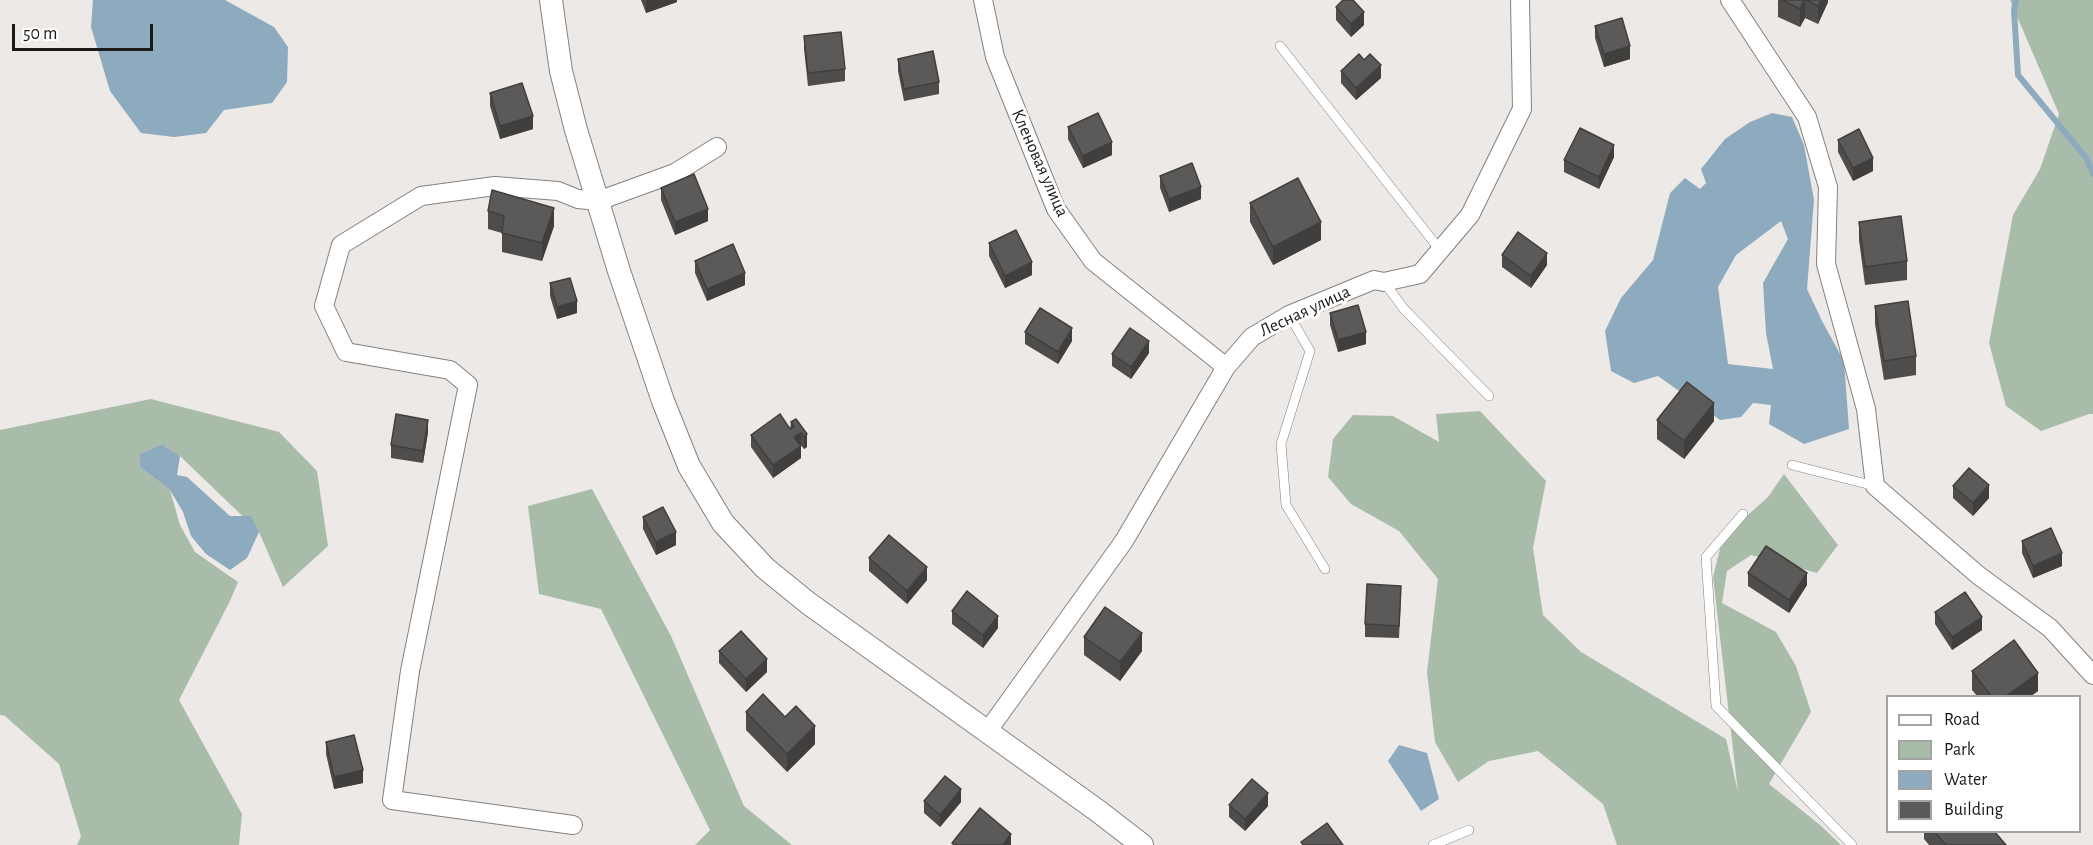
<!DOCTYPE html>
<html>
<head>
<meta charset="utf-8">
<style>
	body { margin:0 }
	#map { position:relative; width:2093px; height:845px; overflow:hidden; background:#ece9e7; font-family:"Alegreya Sans",sans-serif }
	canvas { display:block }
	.legend { position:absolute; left:1886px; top:695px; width:195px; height:138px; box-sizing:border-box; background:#fff; border:2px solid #a4a3a3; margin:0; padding:8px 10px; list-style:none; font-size:18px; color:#1b1a19 }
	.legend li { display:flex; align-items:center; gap:12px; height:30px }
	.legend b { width:30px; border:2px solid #a4a3a3 }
	.scale { position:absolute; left:12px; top:24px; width:141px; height:27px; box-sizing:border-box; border:3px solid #1b1a19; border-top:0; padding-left:8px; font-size:18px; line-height:21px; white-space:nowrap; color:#1b1a19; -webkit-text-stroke:4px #fff; paint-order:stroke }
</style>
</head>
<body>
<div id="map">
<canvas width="2093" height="845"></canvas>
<ul class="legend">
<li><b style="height:8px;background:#fff"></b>Road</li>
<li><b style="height:16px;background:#a9bcaa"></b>Park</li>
<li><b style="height:16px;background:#8eaabe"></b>Water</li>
<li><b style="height:16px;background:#5c5a58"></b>Building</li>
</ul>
<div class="scale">50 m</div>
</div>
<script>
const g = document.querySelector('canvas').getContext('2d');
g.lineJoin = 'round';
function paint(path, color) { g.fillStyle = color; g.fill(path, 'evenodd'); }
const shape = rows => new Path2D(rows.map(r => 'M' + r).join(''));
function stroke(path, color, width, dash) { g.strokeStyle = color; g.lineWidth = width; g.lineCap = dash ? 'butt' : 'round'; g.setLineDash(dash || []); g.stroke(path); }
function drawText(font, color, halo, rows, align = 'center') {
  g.font = font + ' "Alegreya Sans",sans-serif'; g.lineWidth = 6; g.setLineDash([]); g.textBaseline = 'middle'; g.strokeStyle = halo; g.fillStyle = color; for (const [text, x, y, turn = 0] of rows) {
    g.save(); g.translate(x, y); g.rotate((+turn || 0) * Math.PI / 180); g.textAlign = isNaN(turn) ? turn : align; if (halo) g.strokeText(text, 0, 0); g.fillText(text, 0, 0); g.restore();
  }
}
paint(shape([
	[2010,0,2093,0,2093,414,2089,414,2041,431,2006,406,1989,343,2013,215,2040,169,2059,114],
	[151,399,279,432,317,471,328,546,283,587,259,532,180,456,162,444,139,454,140,467,170,490,180,525,195,552,238,582,230,601,179,700,242,814,239,845,77,845,81,836,59,764,5,716,0,715,0,430],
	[1480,411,1546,481,1533,548,1543,615,1581,652,1726,739,1738,792,1713,577,1723,537,1768,497,1784,474,1838,545,1817,573,1751,555,1727,571,1722,603,1776,632,1796,666,1811,712,1769,784,1820,825,1841,845,1617,845,1603,804,1538,751,1489,761,1458,782,1435,742,1427,672,1438,579,1399,531,1351,504,1328,477,1333,439,1353,415,1393,416,1439,442,1436,414],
	[592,489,671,636,744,806,792,845,695,845,710,830,601,609,539,594,528,506]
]), '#a9bcaa');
paint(shape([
	[93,0,225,0,274,27,288,47,287,82,272,103,224,110,206,133,174,137,141,133,110,91,91,27],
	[1772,113,1792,117,1804,145,1814,200,1807,289,1822,321,1844,361,1849,429,1804,444,1769,424,1771,405,1753,403,1741,417,1720,420,1658,376,1634,383,1611,371,1605,331,1621,298,1653,260,1670,193,1685,178,1700,189,1706,183,1701,169,1725,139,1750,122],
	[1781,221,1788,239,1763,283,1766,333,1773,369,1728,364,1718,287,1736,255],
	[162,444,180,456,177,475,187,477,230,516,251,516,259,532,247,558,230,570,206,554,191,536,183,512,170,490,140,467,139,454],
	[1399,745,1427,753,1439,799,1421,811,1388,761]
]), '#8eaabe');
stroke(shape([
	[2016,0,2014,10,2018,75,2087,159,2093,174]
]), '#8eaabe', 6);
const service = shape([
	[1280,46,1440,250],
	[1384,282,1404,309,1489,396],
	[1289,315,1310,351,1281,444,1286,505,1325,569],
	[1792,465,1875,486],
	[1743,514,1706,557,1716,706,1852,845],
	[1433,845,1469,830]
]);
const minor = shape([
	[983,0,995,57,1056,209,1093,261,1226,367],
	[1730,0,1807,117,1828,187,1826,264,1866,409,1875,486,1978,575,2050,628,2093,675],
	[987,732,1124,541,1226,367,1252,337,1289,315,1374,280,1384,282,1420,274,1470,215,1522,109,1520,0],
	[573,825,392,800,410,671,468,385,450,370,346,352,324,306,341,245,421,196,495,186,558,191,578,199,598,201,675,173,717,147]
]);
const tertiary = shape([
	[551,0,561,71,576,130,619,271,663,401,689,466,723,523,765,568,808,603,1098,811,1142,845]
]);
stroke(service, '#84817f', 10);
stroke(minor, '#84817f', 20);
stroke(tertiary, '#84817f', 24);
stroke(service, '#fff', 9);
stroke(minor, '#fff', 18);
stroke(tertiary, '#fff', 22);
paint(shape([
	[641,0,677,0,677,2,646,13],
	[1778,0,1828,0,1828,2,1818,24,1805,18,1800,27,1778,17],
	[1336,7,1364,25,1351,37,1336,20],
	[1595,26,1630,59,1604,67,1595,38],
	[804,36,845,69,845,81,808,86,804,49],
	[898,59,939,82,939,94,904,101,898,71],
	[1341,71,1381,78,1356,100,1341,83],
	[490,93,533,129,500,139,490,106],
	[1068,127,1112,155,1083,168,1068,139],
	[1838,140,1873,171,1853,181,1838,152],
	[1614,157,1599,189,1564,172,1564,160],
	[1160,176,1201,199,1169,212,1160,188],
	[661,188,708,221,675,235,661,200],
	[1250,203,1321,240,1273,265,1250,222],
	[488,211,554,226,542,261,502,252,502,233,488,229],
	[1859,222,1907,261,1907,280,1865,285,1859,240],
	[989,243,1032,275,1005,288,989,256],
	[1502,255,1547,265,1531,288,1502,267],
	[695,261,745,285,707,301,695,273],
	[550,283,577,313,557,319,550,296],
	[1875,306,1916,356,1916,375,1884,380,1875,324],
	[1330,313,1366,344,1338,352,1330,325],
	[1025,332,1072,341,1058,364,1025,344],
	[1149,353,1131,379,1112,366,1112,354],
	[1657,420,1714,421,1684,459,1657,439],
	[791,422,807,434,807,447,804,449,801,445,801,458,773,478,751,447,751,435,790,429],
	[428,432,423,463,391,458,391,445],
	[1953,486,1989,498,1973,516,1953,498],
	[643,517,676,545,656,555,643,529],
	[2022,541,2062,566,2033,578,2022,553],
	[869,558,927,580,907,604,869,571],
	[1748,573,1807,585,1789,613,1748,586],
	[1401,598,1399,638,1365,637,1365,624],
	[952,611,998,628,983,648,952,624],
	[1935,612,1982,630,1952,650,1935,624],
	[1084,637,1142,651,1120,681,1084,655],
	[719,651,767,672,746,692,719,663],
	[1972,671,2038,691,2031,696,1977,696,1972,690],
	[746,712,785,717,815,744,787,772,746,730],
	[326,742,363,783,334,789,326,754],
	[924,801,961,802,940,827,924,813],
	[1229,805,1268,806,1245,831,1229,817],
	[1924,831,1994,831,2006,845,1929,845,1924,839]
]), '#4f4d4c');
paint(shape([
	[646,0,677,0,677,2,646,13],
	[1805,0,1805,18,1800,27,1800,9],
	[1821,0,1828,0,1828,2,1818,24,1818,6],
	[1364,12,1364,25,1351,37,1351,24],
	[1630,46,1630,59,1604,67,1604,54],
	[1381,65,1381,78,1356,100,1356,88],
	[533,116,533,129,500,139,500,126],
	[1112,142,1112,155,1083,168,1083,156],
	[1614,145,1614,157,1599,189,1599,177],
	[1873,158,1873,171,1853,181,1853,168],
	[1201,187,1201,199,1169,212,1169,199],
	[554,208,554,226,542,261,542,243],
	[708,209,708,221,675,235,675,222],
	[1321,222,1321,240,1273,265,1273,247],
	[1547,253,1547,265,1531,288,1531,276],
	[1032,262,1032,275,1005,288,1005,276],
	[745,273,745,285,707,301,707,289],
	[577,301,577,313,557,319,557,307],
	[1072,328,1072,341,1058,364,1058,352],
	[1366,332,1366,344,1338,352,1338,340],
	[1149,341,1149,353,1131,379,1131,367],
	[1714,403,1714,421,1684,459,1684,441],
	[428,420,428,432,423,463,423,451],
	[801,433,801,445,794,437],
	[807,434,807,447,804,449,804,437],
	[801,446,801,458,773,478,773,465],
	[1989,485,1989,498,1973,516,1973,503],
	[676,532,676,545,656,555,656,542],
	[2062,553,2062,566,2033,578,2033,566],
	[927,567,927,580,907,604,907,591],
	[1807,573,1807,585,1789,613,1789,600],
	[998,616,998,628,983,648,983,635],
	[1982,617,1982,630,1952,650,1952,637],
	[1142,633,1142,651,1120,681,1120,662],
	[767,659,767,672,746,692,746,679],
	[2038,673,2038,691,2031,696,2006,696],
	[815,726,815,744,787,772,787,754],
	[363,770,363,783,334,789,334,777],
	[961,789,961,802,940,827,940,815],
	[1268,793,1268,806,1245,831,1245,819],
	[1011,834,1011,845,1003,845]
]), '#403f3e');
const building = shape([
	[1343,0,1353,0,1364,12,1351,24,1336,7,1343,0],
	[1782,0,1804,0,1800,9,1782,0],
	[1806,0,1821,0,1818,6,1806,0],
	[1622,18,1630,46,1604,54,1595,26,1622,18],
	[841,32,845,69,808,73,804,36,841,32],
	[933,51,939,82,904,89,898,59,933,51],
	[1359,54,1364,60,1370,54,1381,65,1356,88,1341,71,1359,54],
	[522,83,533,116,500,126,490,93,522,83],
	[1098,113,1112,142,1083,156,1068,127,1098,113],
	[1580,128,1614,145,1599,177,1564,160,1580,128],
	[1859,129,1873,158,1853,168,1838,140,1859,129],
	[1192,163,1201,187,1169,199,1160,176,1192,163],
	[694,174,708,209,675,222,661,188,694,174],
	[1298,178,1321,222,1273,247,1250,203,1298,178],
	[492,190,554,208,542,243,502,233,504,216,488,211,492,190],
	[1901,216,1907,261,1865,267,1859,222,1901,216],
	[1016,230,1032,262,1005,276,989,243,1016,230],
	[1518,232,1547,253,1531,276,1502,255,1518,232],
	[733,244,745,273,707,289,695,261,733,244],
	[570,278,577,301,557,307,550,283,570,278],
	[1908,301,1916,356,1884,361,1875,306,1908,301],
	[1358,305,1366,332,1338,340,1330,313,1358,305],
	[1040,308,1072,328,1058,352,1025,332,1040,308],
	[1130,328,1149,341,1131,367,1112,354,1130,328],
	[1687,382,1714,403,1684,441,1657,420,1687,382],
	[396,414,428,420,423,451,391,445,396,414],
	[780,414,790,429,794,427,791,422,796,419,807,434,804,437,801,433,794,437,801,446,773,465,751,435,780,414],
	[1969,468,1989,485,1973,503,1953,486,1969,468],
	[663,507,676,532,656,542,643,517,663,507],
	[2051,528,2062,553,2033,566,2022,541,2051,528],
	[889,535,927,567,907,591,869,558,889,535],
	[1766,546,1807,573,1789,600,1748,573,1766,546],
	[1367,584,1401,586,1399,626,1365,624,1367,584],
	[967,591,998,616,983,635,952,611,967,591],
	[1965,592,1982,617,1952,637,1935,612,1965,592],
	[1105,607,1142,633,1120,662,1084,637,1105,607],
	[741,631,767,659,746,679,719,651,741,631],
	[2014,640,2038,673,2006,696,1991,696,1972,671,2014,640],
	[763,694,785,717,796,706,815,726,787,754,746,712,763,694],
	[354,735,363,770,334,777,326,742,354,735],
	[945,776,961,789,940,815,924,801,945,776],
	[1252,779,1268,793,1245,819,1229,805,1252,779],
	[980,808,1011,834,1003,845,954,845,952,843,980,808],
	[1327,823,1343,845,1303,845,1301,842,1327,823],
	[1934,831,1994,831,2006,845,1946,845,1934,831]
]);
paint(building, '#5c5a58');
stroke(building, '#403f3e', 1.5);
drawText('18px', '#1b1a19', '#fff', [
	["Кленовая улица",1040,163,66],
	["Лесная улица",1305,311,-25]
]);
</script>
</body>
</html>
